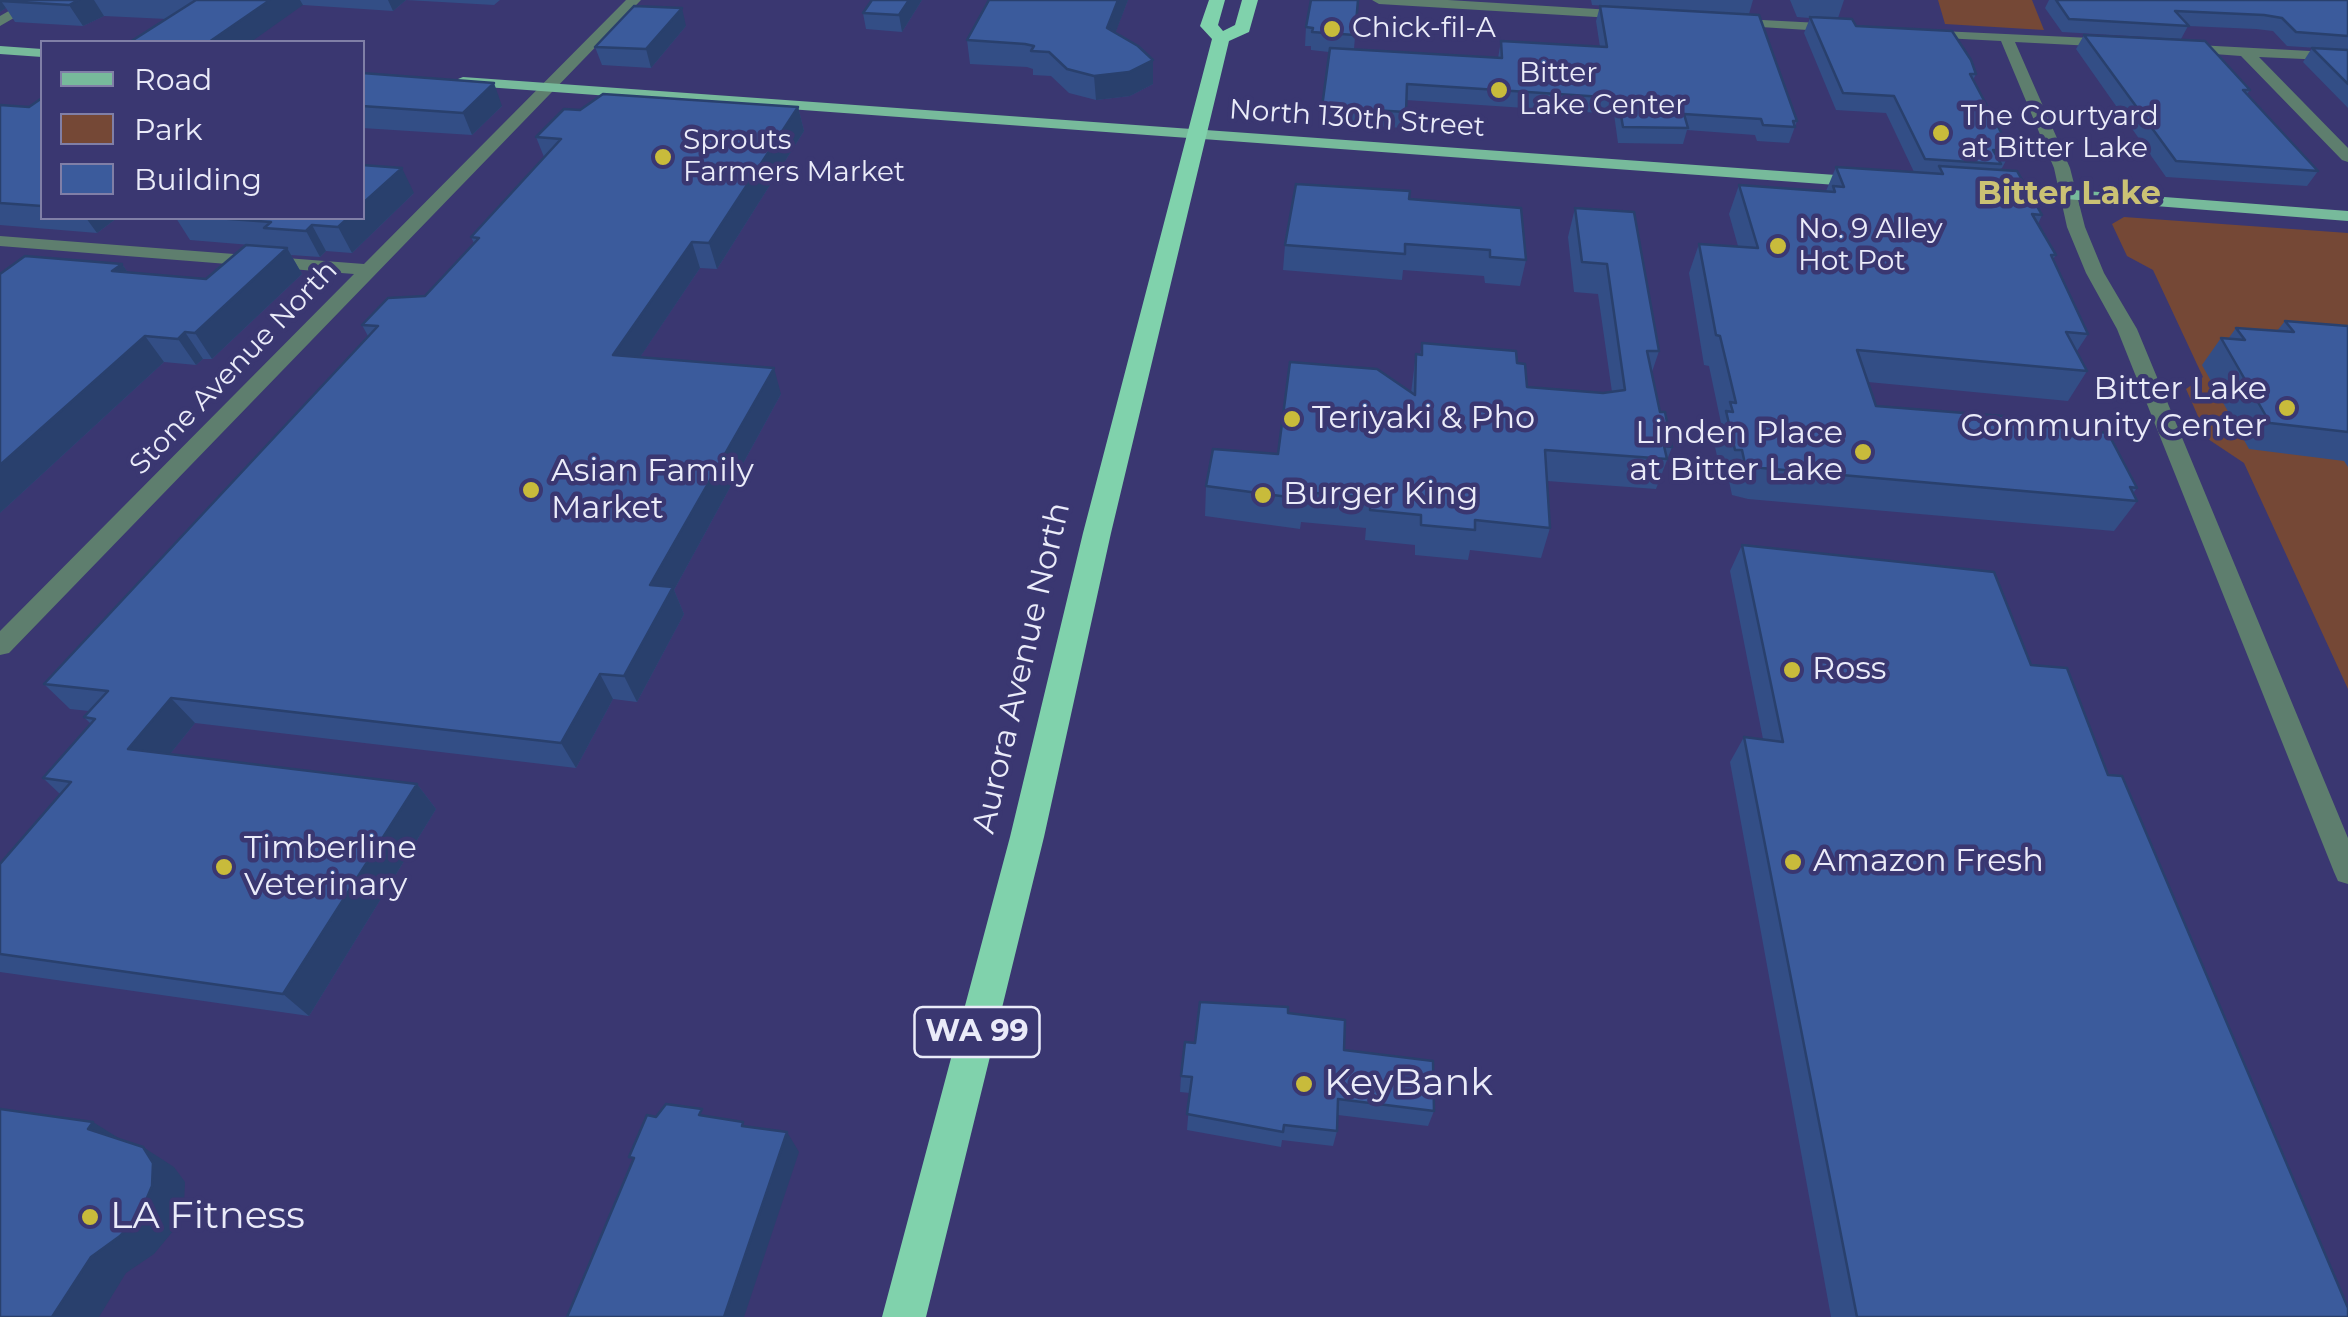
<!DOCTYPE html>
<html>
<head>
<meta charset="utf-8">
<style>
	body { margin:0 }
	#map { position:relative; width:2348px; height:1317px; overflow:hidden; background:#3a3771; font-family:Montserrat,sans-serif }
	canvas { display:block }
	.legend { position:absolute; left:40px; top:40px; width:325px; height:180px; box-sizing:border-box; background:#3a3771; border:2px solid #807fa7; margin:0; padding:12px 18px; list-style:none; font-size:30px; color:#eaebf9 }
	.legend li { display:flex; align-items:center; gap:20px; height:50px }
	.legend b { width:50px; border:2px solid #807fa7 }
</style>
</head>
<body>
<div id="map">
<canvas width="2348" height="1317"></canvas>
<ul class="legend">
<li><b style="height:12px;background:#77ba9b"></b>Road</li>
<li><b style="height:28px;background:#754836"></b>Park</li>
<li><b style="height:28px;background:#3b5b9c"></b>Building</li>
</ul>
</div>
<script>
const g = document.querySelector('canvas').getContext('2d');
g.lineJoin = 'round';
function paint(path, color) { g.fillStyle = color; g.fill(path, 'evenodd'); }
const shape = rows => new Path2D(rows.map(r => 'M' + r).join(''));
function stroke(path, color, width, dash) { g.strokeStyle = color; g.lineWidth = width; g.lineCap = dash ? 'butt' : 'round'; g.setLineDash(dash || []); g.stroke(path); }
function drawText(font, color, halo, rows, align = 'center') {
  g.font = font + ' Montserrat,sans-serif'; g.lineWidth = 9; g.setLineDash([]); g.textBaseline = 'middle'; g.strokeStyle = halo; g.fillStyle = color; for (const [text, x, y, turn = 0] of rows) {
    g.save(); g.translate(x, y); g.rotate((+turn || 0) * Math.PI / 180); g.textAlign = isNaN(turn) ? turn : align; if (halo) g.strokeText(text, 0, 0); g.fillText(text, 0, 0); g.restore();
  }
}
paint(shape([
	[1938,0,2032,0,2044,30,1945,24],
	[2124,217,2348,233,2348,689,2244,463,2208,439,2186,389,2203,377,2153,270,2127,256,2112,224]
]), '#754836');
paint(shape([
	[28,0,45,0,0,26,0,16,28,0],
	[626,0,641,0,9,653,0,655,0,631,354,274,0,246,0,236,364,264,626,0],
	[1372,0,1448,0,1629,11,1636,15,1629,19,1379,4,1372,0],
	[1724,18,1839,24,1846,28,1839,32,1729,25,1722,21,1724,18],
	[1919,30,2113,39,2120,43,2113,47,2015,42,2070,168,2085,227,2104,273,2137,329,2348,838,2348,884,2338,881,2334,872,2117,329,2086,273,2067,227,2054,168,2001,41,1924,37,1919,36,1919,30],
	[2178,44,2348,53,2348,61,2259,57,2348,148,2348,162,2342,160,2241,56,2173,51,2173,45,2178,44]
]), '#5e7e6e');
paint(shape([
	[0,46,42,49,42,57,0,54,0,46],
	[463,77,1864,177,1872,182,1864,187,458,85,458,79,463,77],
	[1994,184,2348,211,2348,221,1988,193,1988,185,1994,184]
]), '#77ba9b');
paint(shape([
	[1209,0,1225,0,1218,25,1223,31,1235,25,1242,0,1258,0,1249,32,1229,41,1111,533,1044,837,926,1317,882,1317,1010,837,1083,533,1212,39,1200,26,1209,0]
]), '#80d2ac');
paint(shape([
	[0,0,500,0,494,5,406,0,393,11,303,5,167,19,104,16,83,26,15,22,6,8,0,12],
	[922,0,902,32,866,29,863,13],
	[989,0,1128,0,1115,33,1153,84,1130,96,1096,100,1069,93,1051,76,1033,75,1033,69,1027,67,970,64,967,40],
	[1358,0,1354,49,1498,58,1501,41,1600,47,1596,21,1600,6,1797,121,1789,143,1757,141,1755,135,1687,130,1683,144,1618,143,1614,114,1406,100,1404,128,1320,123,1329,52,1311,50,1311,46,1305,46,1306,27],
	[1591,0,1753,0,1749,14,1592,5],
	[1790,0,1844,0,1838,18,1976,74,1973,80,2011,151,2002,168,1998,170,2042,215,2038,224,2056,255,2053,259,2088,334,2077,351,2087,371,2068,401,1868,382,1876,406,2030,424,2137,488,2133,493,2137,501,2114,531,1748,499,1732,495,1729,481,1722,480,1714,442,1721,423,1709,366,1704,365,1689,273,1699,244,1738,246,1729,214,1739,185,1826,191,1836,167,1914,172,1886,113,1836,110,1804,33,1810,18,1797,17],
	[2049,0,2348,0,2348,50,2287,46,2273,31,2256,29,2188,26,2181,39,2062,32,2045,8],
	[686,26,651,68,602,65,595,47],
	[2084,35,2250,90,2247,94,2318,171,2307,186,2166,177,2076,49],
	[2312,48,2348,50,2348,108,2303,62],
	[362,73,502,106,472,135,362,128],
	[42,98,42,218,117,218,97,233,0,225,0,105,29,107],
	[798,107,804,131,717,269,700,268,640,357,781,394,674,590,684,614,637,702,613,699,576,768,195,723,170,754,417,784,436,809,309,1016,0,972,0,864,60,794,43,778,91,724,84,717,89,711,70,709,44,684,368,336,362,325,425,296,474,243,471,237,544,157,536,137,580,110],
	[414,193,352,253,326,251,320,257,291,255,302,274,212,359,203,359,196,365,164,362,0,513,122,264,128,273,206,279,275,247,190,240,176,218,362,218],
	[1409,199,1526,260,1520,286,1485,283,1484,276,1403,270,1402,280,1283,270,1285,245],
	[1575,208,1659,351,1652,372,1660,412,1672,447,1656,489,1547,481,1550,528,1541,558,1470,550,1468,560,1415,555,1415,545,1365,540,1366,528,1301,522,1300,529,1205,516,1206,486,1411,393,1416,354,1420,355,1422,343,1517,363,1527,387,1603,393,1612,392,1598,294,1574,292,1568,237],
	[2285,321,2348,326,2348,467,2344,461,2249,449,2202,365,2221,338,2228,339,2236,328,2277,331],
	[1742,545,2031,665,2108,775,2348,1317,1831,1317,1730,762,1744,737,1763,739,1730,571],
	[1288,1013,1434,1111,1428,1126,1338,1115,1337,1131,1333,1146,1282,1140,1281,1147,1187,1130,1190,1093,1180,1092,1181,1076,1195,1043]
]), '#334e86');
paint(shape([
	[0,0,20,0,1,1,6,8,0,12],
	[79,0,94,0,104,16,83,26,69,5],
	[270,0,300,0,303,5,251,42,209,42],
	[388,0,406,0,393,11],
	[909,0,922,0,902,32,899,15],
	[1118,0,1128,0,1108,52,1107,28],
	[682,8,686,26,651,68,646,49],
	[1153,60,1153,84,1130,96,1096,100,1094,76],
	[494,83,502,106,472,135,463,113],
	[798,107,804,131,717,269,709,243],
	[402,168,414,193,352,253,338,227,348,218,362,218,362,204],
	[86,218,117,218,97,233],
	[312,225,326,251,320,257,306,231],
	[692,242,700,268,624,381,613,355],
	[287,248,302,274,212,359,195,333],
	[122,264,140,290,112,271],
	[185,332,203,359,196,365,178,339],
	[145,336,164,362,0,513,0,465],
	[774,368,781,394,674,590,684,614,637,702,624,676,650,585],
	[600,674,613,699,576,768,561,743],
	[171,698,195,723,154,774,128,749],
	[417,784,436,809,309,1016,283,994],
	[93,1122,125,1142,88,1129],
	[787,1132,799,1152,744,1317,724,1317],
	[143,1147,174,1167,185,1182,184,1205,174,1230,154,1254,126,1273,99,1317,52,1317]
]), '#29406d');
const building = shape([
	[2,0,79,0,69,5,1,1,2,0],
	[196,0,270,0,209,42,130,42,196,0],
	[872,0,909,0,899,15,863,13,872,0],
	[989,0,1118,0,1107,28,1138,46,1153,60,1129,72,1094,76,1067,69,1049,52,1031,51,1034,46,1025,44,967,40,989,0],
	[1311,0,1358,0,1355,35,1312,32,1313,28,1306,27,1311,0],
	[2056,0,2348,0,2348,36,2296,32,2282,18,2264,15,2175,11,2189,26,2069,19,2056,0],
	[634,6,682,8,646,49,595,47,634,6],
	[1600,6,1759,15,1797,121,1793,121,1795,127,1763,125,1761,119,1684,114,1688,128,1623,127,1618,98,1407,84,1406,112,1322,107,1330,48,1502,58,1501,41,1607,47,1600,6],
	[1810,17,1852,19,1856,26,1952,31,1971,60,1976,74,1970,74,2011,151,1993,150,2001,164,1925,159,1894,96,1843,93,1810,17],
	[2084,35,2205,41,2250,90,2243,90,2318,171,2176,161,2084,35],
	[2312,48,2348,50,2348,84,2312,48],
	[362,73,494,83,463,113,362,106,362,73],
	[603,94,798,107,709,243,692,242,613,355,774,368,650,585,673,587,624,676,600,674,561,743,171,698,128,749,417,784,283,994,0,954,0,864,71,782,43,778,95,719,84,717,108,691,44,684,378,326,362,325,388,298,425,296,479,238,471,237,561,139,536,137,564,109,580,110,603,94],
	[42,98,42,206,0,203,0,105,29,107,42,98],
	[362,165,402,168,362,204,362,165],
	[1939,166,2017,171,2042,215,2032,214,2056,255,2051,255,2088,334,2066,332,2087,371,1857,350,1876,406,2027,418,2030,424,2108,433,2137,488,2130,487,2137,501,1762,468,1745,464,1742,450,1735,450,1726,411,1733,412,1730,402,1736,403,1720,336,1716,335,1699,244,1758,248,1739,185,1835,192,1833,186,1844,187,1836,167,1943,174,1939,166],
	[1296,184,1410,191,1409,199,1521,208,1526,260,1490,257,1490,250,1405,244,1405,254,1285,245,1296,184],
	[1575,208,1634,212,1659,351,1647,351,1660,412,1665,412,1672,447,1664,446,1667,459,1545,450,1550,528,1475,520,1475,530,1421,525,1421,515,1370,510,1371,498,1304,492,1303,499,1206,486,1213,449,1278,454,1290,362,1377,369,1415,395,1416,354,1422,355,1422,343,1516,351,1517,363,1525,364,1527,387,1603,393,1625,390,1607,264,1582,262,1575,208],
	[216,218,348,218,338,227,312,225,306,231,264,228,271,222,216,218],
	[246,245,287,248,195,333,185,332,178,339,145,336,0,465,0,274,25,256,122,264,112,271,206,279,246,245],
	[2285,321,2348,326,2348,432,2270,423,2221,338,2245,340,2236,328,2294,332,2285,321],
	[1742,545,1994,572,2031,665,2067,668,2108,775,2122,776,2348,1308,2348,1317,1857,1317,1744,737,1783,742,1742,545],
	[1200,1002,1288,1007,1288,1013,1345,1020,1344,1050,1433,1061,1434,1111,1338,1099,1337,1131,1284,1125,1283,1132,1187,1114,1192,1077,1181,1076,1185,1042,1195,1043,1200,1002],
	[666,1104,702,1109,699,1115,743,1122,742,1126,787,1132,724,1317,567,1317,634,1158,629,1157,647,1115,656,1117,666,1104],
	[0,1109,93,1122,88,1129,143,1147,153,1163,152,1186,141,1212,120,1236,91,1257,52,1317,0,1317,0,1109]
]);
paint(building, '#3b5b9c');
stroke(building, '#29406d', 2.5);
for (const [x, y, r, color] of [
	[1332,29,10,"#c8bb3b"],
	[1499,90,10,"#c8bb3b"],
	[1941,133,10,"#c8bb3b"],
	[663,157,10,"#c8bb3b"],
	[1778,246,10,"#c8bb3b"],
	[2287,408,10,"#c8bb3b"],
	[1292,419,10,"#c8bb3b"],
	[1863,452,10,"#c8bb3b"],
	[531,490,10,"#c8bb3b"],
	[1263,495,10,"#c8bb3b"],
	[1792,670,10,"#c8bb3b"],
	[1793,862,10,"#c8bb3b"],
	[224,867,10,"#c8bb3b"],
	[1304,1084,10,"#c8bb3b"],
	[90,1217,10,"#c8bb3b"]
]) { const dot = new Path2D(); dot.arc(x, y, r, 0, 2 * Math.PI); g.fillStyle = color; g.fill(dot); stroke(dot, '#3a3771', 4); }
drawText('28px', '#eaebf9', '#3a3771', [
	["Chick-fil-A",1352,29],
	["Bitter",1519,74],
	["Lake Center",1519,106],
	["The Courtyard",1961,117],
	["at Bitter Lake",1961,149],
	["Sprouts",683,141],
	["Farmers Market",683,173],
	["No. 9 Alley",1798,230],
	["Hot Pot",1798,262]
], 'left');
drawText('28px', '#eaebf9', '#3a3771', [
	["North 130th Street",1357,119,4],
	["Stone Avenue North",234,368,-46]
]);
for (const [x, y, w] of [
	[977,1032,125]
]) { const box = new Path2D(); box.roundRect(x - w / 2, y - 25, w, 50, 8); g.fillStyle = '#3a3771'; g.fill(box); stroke(box, '#eaebf9', 2.5); }
drawText('bold 30px', '#eaebf9', null, [
	["WA 99",977,1032]
]);
drawText('bold 32px', '#cbc274', '#3a3771', [
	["Bitter Lake",2069,195]
]);
drawText('32px', '#eaebf9', '#3a3771', [
	["Bitter Lake",2267,390,"right"],
	["Community Center",2267,427,"right"],
	["Teriyaki & Pho",1312,419],
	["Linden Place",1843,434,"right"],
	["at Bitter Lake",1843,471,"right"],
	["Asian Family",551,472],
	["Market",551,509],
	["Burger King",1283,495],
	["Ross",1812,670],
	["Timberline",244,849],
	["Veterinary",244,886],
	["Amazon Fresh",1813,862]
], 'left');
drawText('32px', '#eaebf9', '#3a3771', [
	["Aurora Avenue North",1022,668,-77]
]);
drawText('38px', '#eaebf9', '#3a3771', [
	["KeyBank",1324,1084],
	["LA Fitness",110,1217]
], 'left');
</script>
</body>
</html>
